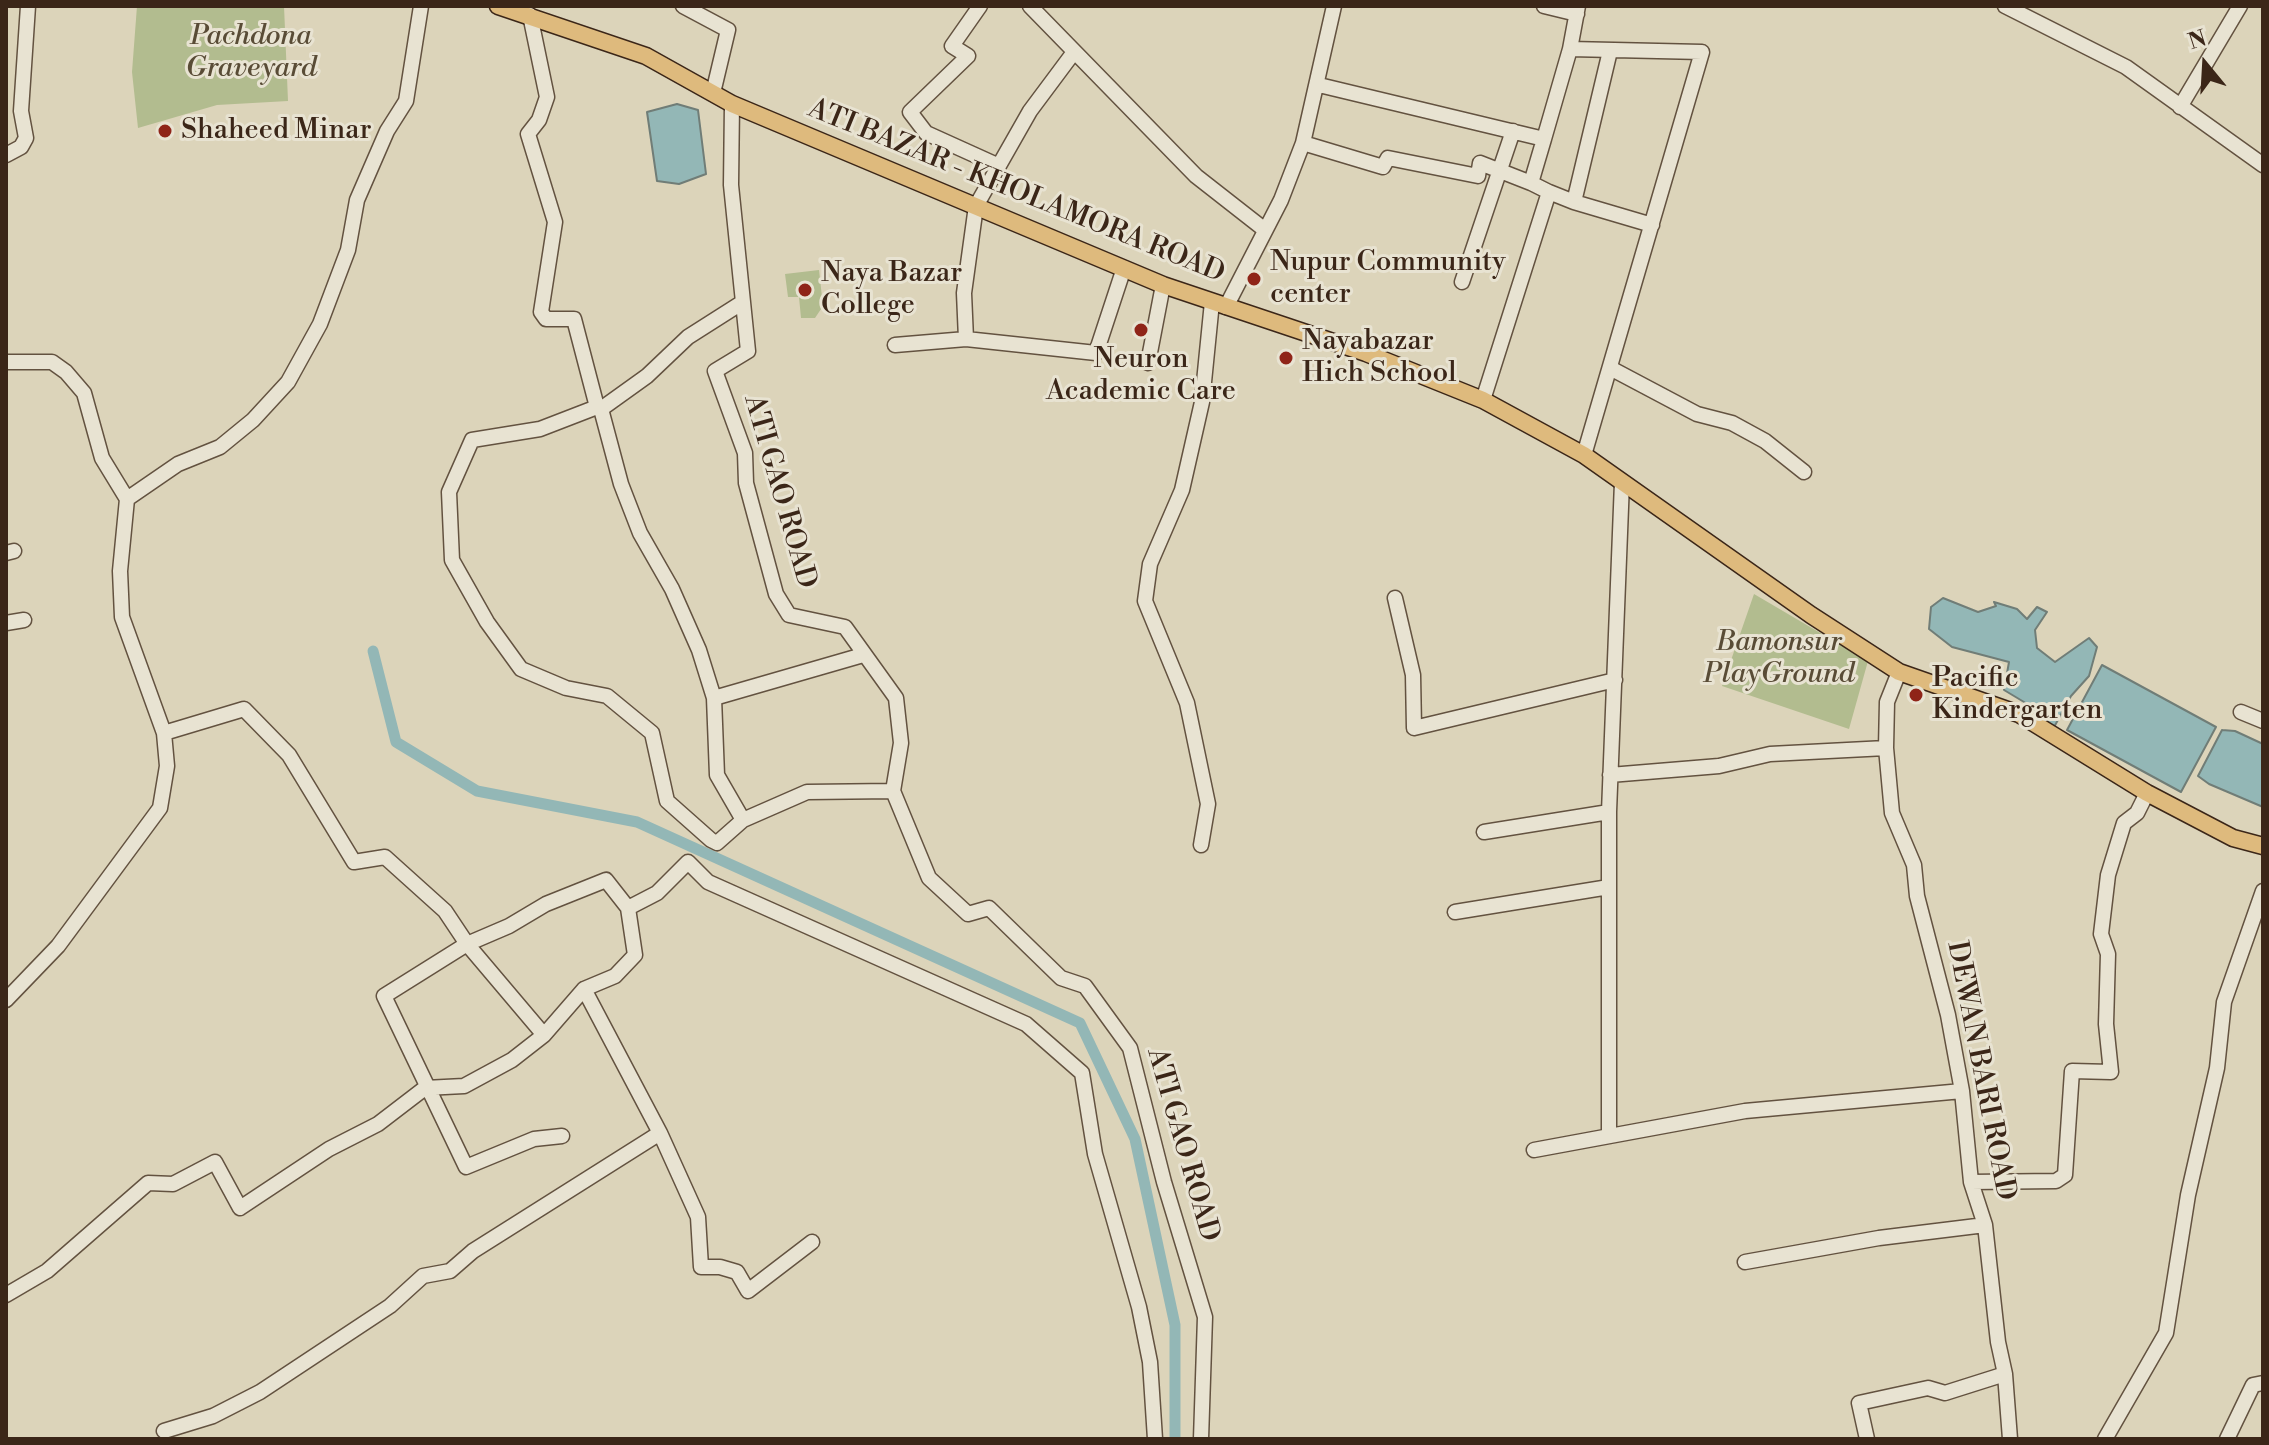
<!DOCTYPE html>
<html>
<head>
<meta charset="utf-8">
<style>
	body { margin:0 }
	#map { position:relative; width:2269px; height:1445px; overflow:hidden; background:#dcd4ba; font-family:"Libre Bodoni",serif }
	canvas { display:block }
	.frame { position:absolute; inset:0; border:8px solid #3b2618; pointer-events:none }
	.north { position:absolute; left:2165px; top:24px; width:80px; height:80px; -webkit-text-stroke:6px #e8e3d2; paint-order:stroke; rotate:342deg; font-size:22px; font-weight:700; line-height:32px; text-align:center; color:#3b2618 }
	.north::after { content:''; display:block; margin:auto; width:28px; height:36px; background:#3b2618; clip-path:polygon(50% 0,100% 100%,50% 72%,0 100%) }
</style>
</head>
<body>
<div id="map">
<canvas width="2269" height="1445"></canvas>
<div class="frame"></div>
<div class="north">N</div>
</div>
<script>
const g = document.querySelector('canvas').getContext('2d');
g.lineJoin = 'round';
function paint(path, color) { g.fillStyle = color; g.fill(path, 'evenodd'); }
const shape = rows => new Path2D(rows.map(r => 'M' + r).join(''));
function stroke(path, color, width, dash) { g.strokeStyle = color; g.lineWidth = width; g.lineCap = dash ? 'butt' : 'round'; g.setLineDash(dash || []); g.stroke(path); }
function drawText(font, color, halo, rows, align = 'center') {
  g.font = font + ' "Libre Bodoni",serif'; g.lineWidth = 6; g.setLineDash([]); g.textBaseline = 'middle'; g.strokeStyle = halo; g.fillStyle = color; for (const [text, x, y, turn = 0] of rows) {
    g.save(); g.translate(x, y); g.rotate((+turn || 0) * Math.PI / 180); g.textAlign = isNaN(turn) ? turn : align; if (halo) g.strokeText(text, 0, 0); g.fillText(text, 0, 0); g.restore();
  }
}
paint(shape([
	[137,6,284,6,288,101,217,105,138,128,132,72],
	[819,270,823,306,815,318,801,318,799,297,788,297,785,274],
	[1754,594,1868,661,1849,729,1722,686]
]), '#b2bc8f');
const water = shape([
	[677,104,698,110,706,174,679,184,657,181,647,112,677,104],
	[1943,598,1978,612,1996,606,1994,602,2017,609,2027,619,2037,607,2047,612,2035,630,2037,648,2055,662,2089,638,2097,647,2089,676,2071,696,2053,729,2024,702,2004,690,2009,662,1952,647,1929,629,1931,607,1943,598],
	[2102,665,2216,727,2181,792,2067,730,2102,665],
	[2222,730,2235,731,2263,744,2263,807,2209,784,2198,776,2222,730]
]);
paint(water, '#93b7b6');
stroke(water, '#707d77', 2);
stroke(shape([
	[373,651,396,742,477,791,637,822,1080,1023,1135,1139,1175,1325,1175,1439]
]), '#93b7b6', 11);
const minor = shape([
	[683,6,728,30,713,93],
	[980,6,952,46,968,56,910,112,926,133,999,166],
	[1030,6,1196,176,1265,230],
	[1544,6,1577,14],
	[1578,6,1570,49,1702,52,1584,455],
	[2005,6,2126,67,2263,165],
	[530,15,547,97,539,120,528,134,555,222,541,312,546,319,574,319,597,407],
	[1319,85,1544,139,1570,49],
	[732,104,731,185,748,351,715,371,745,453,746,483,776,594,789,615,845,627,896,698,901,743,893,791,929,878,968,914,989,908,1061,978,1085,986,1130,1048,1164,1182,1205,1317,1201,1439],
	[2180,107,2240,6],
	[1303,143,1383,167,1388,158,1478,176,1480,163,1531,183],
	[6,155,21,147,26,138,21,111,28,6],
	[1549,192,1574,202,1610,51],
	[1574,202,1652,225],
	[1462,282,1513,131],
	[743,302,688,337,647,376,601,409,597,407,540,429,472,440,449,492,452,560,487,622,521,669,566,688,607,696,652,733,667,801,711,840,717,843,743,820,807,792,893,791],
	[1226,307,1281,200,1303,143,1334,6],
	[966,339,964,293,976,206,1030,111,1074,52],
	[895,345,966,339,1096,353,1124,268],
	[6,362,52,362,66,372,84,393,102,458,127,499],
	[1148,363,1163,285],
	[1612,369,1697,414,1732,423,1765,441,1804,472],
	[1483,400,1549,192,1531,183,1544,139],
	[601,409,621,484,640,533,672,589,699,650,714,698,863,655],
	[6,553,14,551],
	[1395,598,1413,675,1414,728,1615,680],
	[6,623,24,620],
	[1899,672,1887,702,1886,748,1892,813,1914,865,1917,896,1948,1015,1962,1091,1971,1182,1985,1225,1998,1342,2005,1374,2010,1439],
	[714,698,717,775,743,820],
	[2241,712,2263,721],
	[164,733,244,709,289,755,354,862,385,857,445,911,467,944,544,1035],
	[1610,775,1719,766,1770,754,1886,748],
	[1484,832,1609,812],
	[1201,845,1208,804,1187,703,1145,601,1150,564,1182,490,1202,402,1212,302],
	[1455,912,1609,887],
	[584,989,615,976,635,955,628,908,657,893,688,862,708,882,1026,1024,1082,1073,1095,1154,1139,1307,1150,1362,1155,1439],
	[6,1000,58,946,160,808,167,766,164,733,122,617,120,571,127,499,178,464,220,447,253,420,288,382,320,324,348,250,357,200,387,131,406,101,421,6],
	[562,1136,534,1139,466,1167,384,996,467,944,509,926,546,904,606,880,628,908],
	[1609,1136,1609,812,1622,482],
	[1534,1150,1745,1111,1962,1091],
	[1971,1182,2056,1181,2065,1175,2072,1071,2111,1072,2106,1024,2108,954,2101,934,2108,875,2124,823,2137,813,2147,793],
	[1745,1262,1879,1238,1985,1225],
	[6,1295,47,1271,148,1183,173,1184,215,1162,240,1208,329,1149,378,1124,425,1088,464,1086,512,1060,544,1035,584,989,660,1133,698,1217,701,1267,720,1267,737,1272,748,1291,812,1242],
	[164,1431,213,1416,260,1392,390,1306,423,1276,450,1271,473,1251,660,1133],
	[1867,1439,1859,1403,1928,1388,1945,1393,2005,1374],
	[2105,1439,2166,1333,2188,1195,2217,1068,2224,1002,2263,891],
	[2227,1439,2253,1385,2263,1383]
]);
const major = shape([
	[498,6,646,56,732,104,1163,285,1366,353,1483,400,1584,455,1811,615,1899,672,2019,714,2147,793,2233,838,2263,846]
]);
stroke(minor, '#635240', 17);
stroke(major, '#3b2618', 19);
stroke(minor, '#e8e3d2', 14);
stroke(major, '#deba7d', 16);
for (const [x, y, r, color] of [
	[165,131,8,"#8f2418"],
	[1254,279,8,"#8f2418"],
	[805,290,8,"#8f2418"],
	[1141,330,8,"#8f2418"],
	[1286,358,8,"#8f2418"],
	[1916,695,8,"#8f2418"]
]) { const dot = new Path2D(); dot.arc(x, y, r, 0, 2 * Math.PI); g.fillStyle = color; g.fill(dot); stroke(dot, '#e8e3d2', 3); }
drawText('italic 28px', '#594c36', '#e8e3d2', [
	["Pachdona",251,37],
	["Graveyard",251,69],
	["Bamonsur",1779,643],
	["PlayGround",1779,675]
]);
drawText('28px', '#3b2618', '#e8e3d2', [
	["Shaheed Minar",181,131],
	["Nupur Community",1270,263],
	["center",1270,295],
	["Naya Bazar",821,274],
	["College",821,306],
	["Nayabazar",1302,342],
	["Hich School",1302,374],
	["Neuron",1141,360,"center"],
	["Academic Care",1141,392,"center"],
	["Pacific",1932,679],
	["Kindergarten",1932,711]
], 'left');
drawText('28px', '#3b2618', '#e8e3d2', [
	["ATI BAZAR - KHOLAMORA ROAD",1016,192,22],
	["ATI GAO ROAD",779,492,74],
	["DEWAN BARI ROAD",1980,1071,79],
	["ATI GAO ROAD",1182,1145,74]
]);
</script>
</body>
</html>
